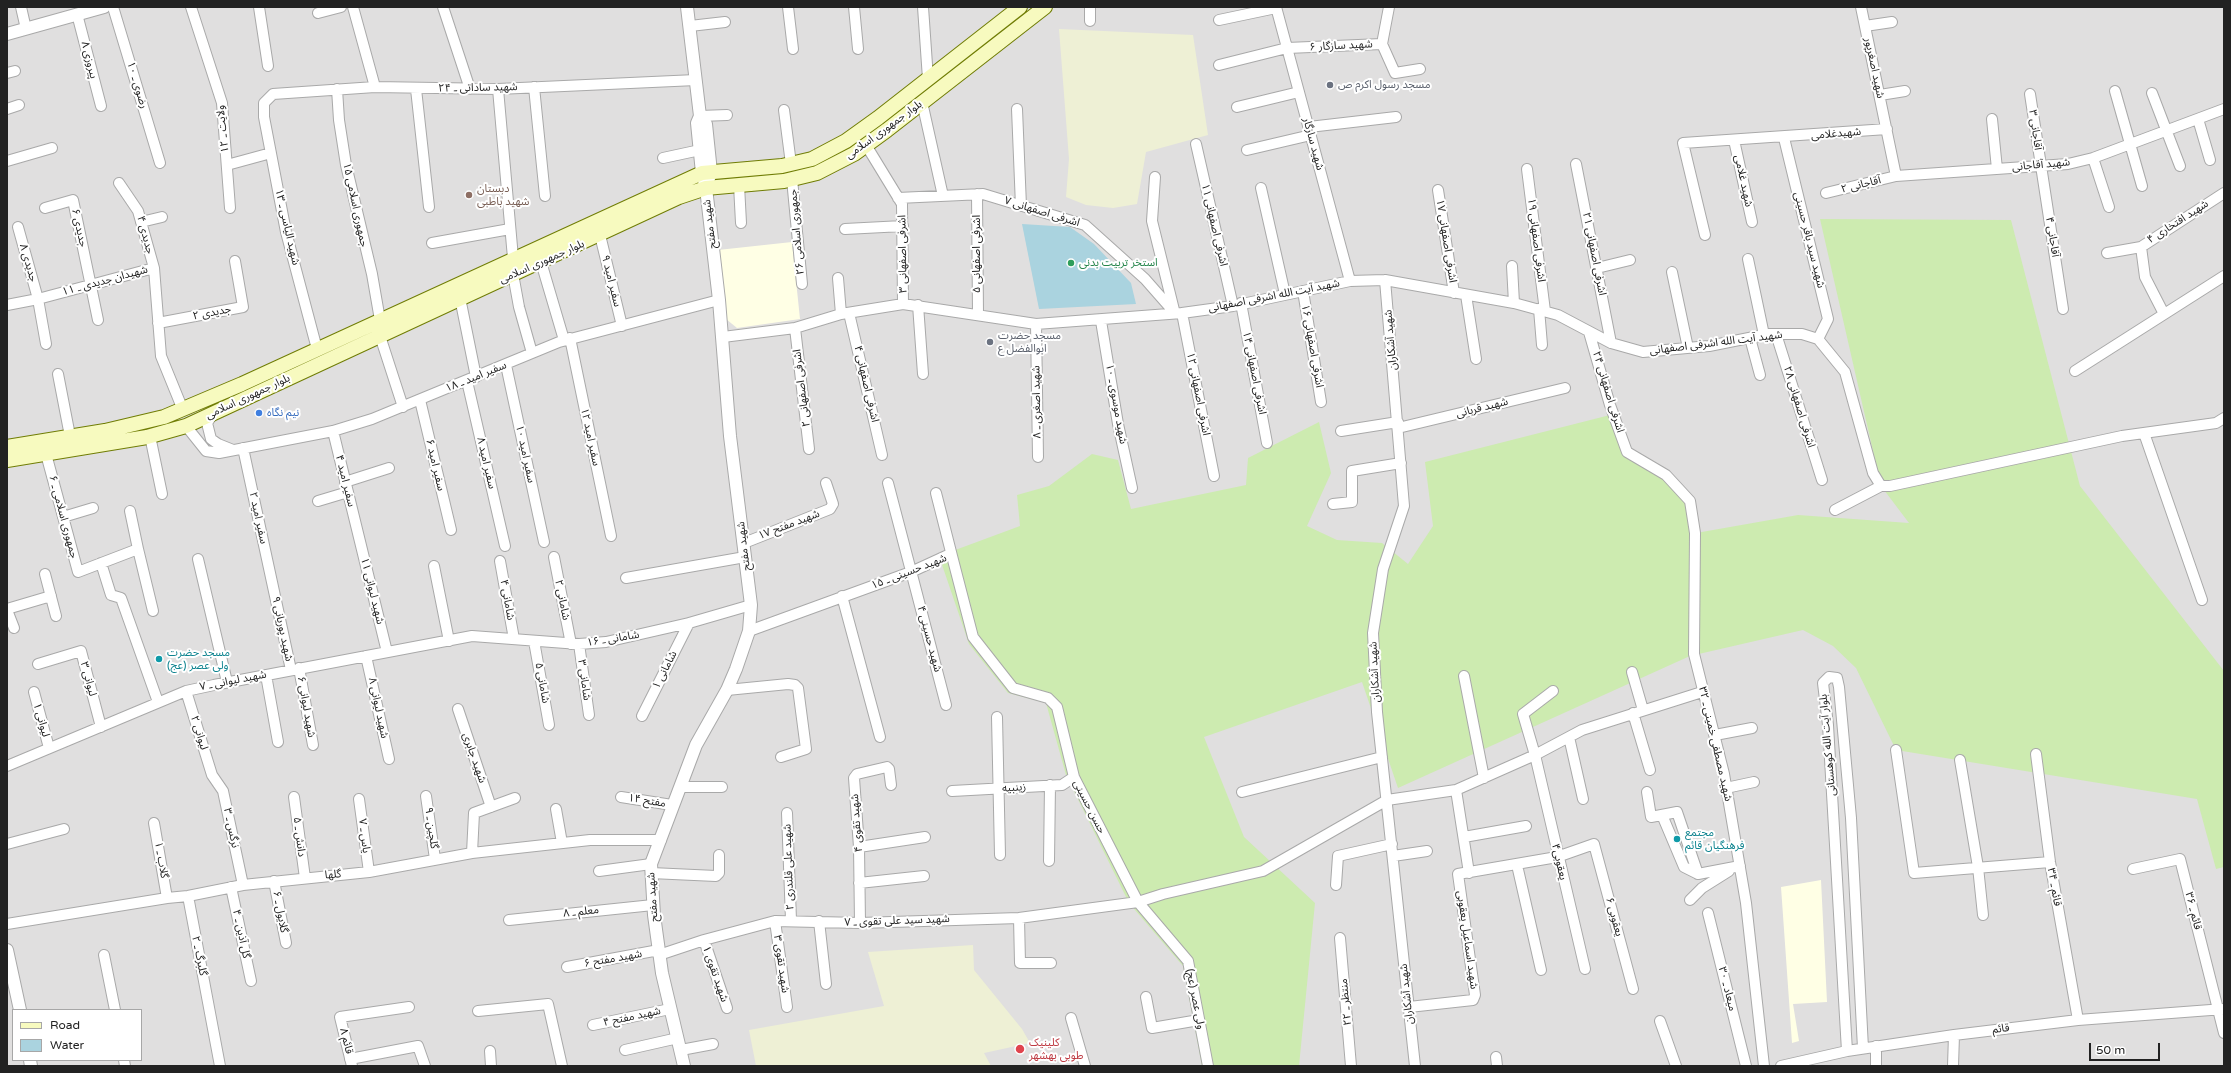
<!DOCTYPE html>
<html>
<head>
<meta charset="utf-8">
<style>
	body { margin:0 }
	#map { position:relative; width:2231px; height:1073px; overflow:hidden; background:#f2efe9; font-family:"Varela Round",sans-serif }
	canvas { display:block }
	.frame { position:absolute; inset:0; border:8px solid #222; pointer-events:none }
	.legend { position:absolute; left:12px; top:1009px; width:130px; height:52px; box-sizing:border-box; background:#fff; border:1px solid #a7a7a7; margin:0; padding:5px 7px; list-style:none; font-size:12px; color:#222 }
	.legend li { display:flex; align-items:center; gap:8px; height:20px }
	.legend b { width:20px; border:1px solid #a7a7a7 }
	.scale { position:absolute; left:2089px; top:1043px; width:71px; height:18px; box-sizing:border-box; border:2px solid #222; border-top:0; padding-left:5px; font-size:12px; line-height:14px; white-space:nowrap; color:#222; -webkit-text-stroke:3px #fff; paint-order:stroke }
</style>
</head>
<body>
<div id="map">
<canvas width="2231" height="1073"></canvas>
<div class="frame"></div>
<ul class="legend">
<li><b style="height:5px;background:#f7fabf"></b>Road</li>
<li><b style="height:11px;background:#aad3df"></b>Water</li>
</ul>
<div class="scale">50 m</div>
</div>
<script>
const g = document.querySelector('canvas').getContext('2d');
g.lineJoin = 'round';
function paint(path, color) { g.fillStyle = color; g.fill(path, 'evenodd'); }
const shape = rows => new Path2D(rows.map(r => 'M' + r).join(''));
function stroke(path, color, width, dash) { g.strokeStyle = color; g.lineWidth = width; g.lineCap = dash ? 'butt' : 'round'; g.setLineDash(dash || []); g.stroke(path); }
function drawText(font, color, halo, rows, align = 'center') {
  g.font = font + ' "Varela Round","Noto Sans Arabic",sans-serif'; g.lineWidth = 4; g.setLineDash([]); g.textBaseline = 'middle'; g.strokeStyle = halo; g.fillStyle = color; for (const [text, x, y, turn = 0] of rows) {
    g.save(); g.translate(x, y); g.rotate((+turn || 0) * Math.PI / 180); g.textAlign = isNaN(turn) ? turn : align; if (halo) g.strokeText(text, 0, 0); g.fillText(text, 0, 0); g.restore();
  }
}
paint(shape([
	[7,7,2224,7,2224,1066,7,1066],
	[13,1010,141,1010,141,1060,13,1060]
]), '#e0dfdf');
paint(shape([
	[792,242,800,319,737,328,726,319,718,250],
	[1821,880,1827,1002,1793,1004,1799,1041,1792,1043,1781,887]
]), '#ffffe5');
paint(shape([
	[1059,29,1193,35,1208,135,1146,152,1137,204,1113,208,1086,205,1066,197,1069,159],
	[973,945,974,970,1022,1029,1030,1043,984,1053,991,1066,756,1066,749,1030,884,1006,868,952]
]), '#eef0d5');
paint(shape([
	[1820,219,2011,220,2080,486,2224,671,2224,867,2216,869,2197,799,1896,750,1856,668,1833,646,1803,630,1690,656,1398,788,1362,682,1204,737,1244,837,1315,903,1299,1066,1202,1066,1183,966,1129,903,1066,775,1046,703,1008,693,969,644,939,556,1020,526,1017,495,1049,486,1092,454,1118,460,1131,509,1246,485,1248,458,1319,422,1331,473,1307,526,1337,540,1382,543,1408,564,1433,526,1425,462,1614,414,1627,452,1661,470,1690,501,1696,533,1798,515,1909,523,1881,486]
]), '#cdebb0');
paint(shape([
	[1022,224,1070,227,1094,244,1131,283,1136,304,1039,309]
]), '#aad3df');
const minor = shape([
	[21,7,26,29],
	[113,7,160,163],
	[191,7,222,103,230,208],
	[259,7,268,66],
	[353,7,375,87],
	[443,7,470,89],
	[788,7,793,49],
	[854,7,858,49],
	[923,7,928,79],
	[1090,7,1090,21],
	[1276,7,1350,281],
	[1861,7,1896,176,2068,164,2093,158,2224,109],
	[318,13,341,7],
	[77,14,101,106],
	[1219,20,1276,8],
	[690,26,725,22],
	[1865,26,1892,22],
	[1382,44,1395,73,1420,69],
	[1219,65,1287,48,1382,44,1389,7],
	[7,73,15,71],
	[534,87,545,196],
	[337,89,339,120,346,165,372,274,380,320],
	[416,89,429,207],
	[498,89,513,258],
	[2115,91,2142,186],
	[2152,93,2180,166],
	[2030,94,2063,309],
	[1880,95,1905,91],
	[922,102,943,196],
	[1237,107,1299,92],
	[7,109,19,105],
	[1017,109,1021,206],
	[784,110,791,164],
	[700,116,727,115],
	[1992,119,1997,169],
	[2198,119,2210,160],
	[1309,127,1396,117],
	[1784,138,1828,319,1818,339],
	[1734,140,1752,222],
	[1196,144,1233,306],
	[866,145,902,204,903,304],
	[1247,150,1311,135],
	[663,158,700,150],
	[2093,158,2109,207],
	[7,161,52,148],
	[1576,164,1611,343],
	[227,165,271,153],
	[1527,169,1545,311],
	[1155,177,1152,221,1174,310],
	[792,179,802,284],
	[119,183,138,211,154,268,161,356,183,410],
	[739,185,741,223],
	[1261,188,1285,294],
	[1438,190,1454,293],
	[1826,193,1896,176],
	[977,194,978,314],
	[898,198,983,194,1085,225,1145,279,1174,312],
	[45,208,73,200,98,320],
	[141,222,162,217],
	[18,227,38,299,46,344],
	[845,229,903,226],
	[600,235,622,326],
	[1705,235,1683,143,1887,129],
	[432,243,510,229],
	[2141,247,2145,277,2164,314],
	[2107,253,2141,247,2224,193],
	[1748,259,1764,335],
	[541,262,564,340],
	[1512,266,1514,303],
	[1597,268,1630,260],
	[1672,272,1688,348],
	[513,274,519,307,532,353],
	[838,278,841,314],
	[1385,280,1404,506,1383,569,1373,633,1377,712,1415,1066],
	[1303,291,1321,402],
	[459,293,476,377],
	[1466,295,1476,359],
	[1241,303,1267,443],
	[7,305,38,299,154,268],
	[918,305,923,374],
	[1539,309,1542,345],
	[849,313,882,455],
	[1182,313,1214,476],
	[1101,321,1118,424,1132,488],
	[158,323,243,307,235,261],
	[1036,324,1038,457],
	[795,328,809,449],
	[1589,332,1610,405,1627,452,1666,475,1690,501,1695,533,1694,654,1724,774,1746,903,1764,1066],
	[1776,334,1822,480],
	[380,336,403,407],
	[723,337,795,328,841,314,903,304,1036,324,1182,313,1233,306,1350,281,1385,280,1514,303,1558,315,1611,343,1643,352,1709,346,1769,334,1802,334,1818,339],
	[570,338,611,536],
	[1750,338,1760,375],
	[1818,339,1845,372,1873,473,1881,486,1890,486,2122,436,2216,423,2224,418],
	[317,349,286,232,264,117,264,103,273,94,375,87,498,89,696,80],
	[506,365,544,542],
	[2075,371,2224,276],
	[58,374,70,436],
	[467,381,505,546],
	[420,400,451,530],
	[213,414,207,423,211,439,218,444,233,450],
	[186,426,206,451,219,453,333,431,372,419,559,342,719,300],
	[1398,428,1565,388],
	[333,431,387,652],
	[1341,431,1398,422],
	[2144,433,2202,600],
	[150,436,162,494],
	[243,448,291,670],
	[46,454,78,572,138,549,130,511],
	[345,482,389,468],
	[888,483,946,705],
	[936,493,952,556],
	[318,501,348,492],
	[1333,504,1352,502,1352,471,1401,463],
	[1835,510,1881,486],
	[63,517,93,508],
	[744,543,830,509,833,504,826,483],
	[138,549,153,611],
	[554,557,571,644],
	[198,559,227,682],
	[500,561,514,639],
	[101,563,111,595,121,598,158,702],
	[434,566,449,641],
	[45,574,56,616],
	[626,578,745,557],
	[842,596,880,737],
	[7,609,51,596],
	[7,610,14,628],
	[749,631,911,572,948,555,952,556,973,637,1013,688,1048,698,1057,707,1074,777,1138,902,1188,961,1208,1066],
	[534,641,549,725],
	[579,644,589,715],
	[366,656,389,759],
	[38,664,81,651,101,727],
	[299,668,313,745],
	[1632,672,1643,710],
	[266,675,278,742],
	[1464,676,1484,778],
	[727,690,788,684,795,685,798,688,806,749,781,757],
	[186,691,212,775,223,791,243,885],
	[1553,691,1523,714,1535,755,1585,969],
	[34,692,49,748],
	[458,709,491,807],
	[1633,713,1650,770],
	[642,716,689,623],
	[997,717,1000,855],
	[1715,735,1752,728],
	[1569,737,1583,799],
	[1896,750,1914,873,2050,862],
	[2036,754,2050,862,2078,1020],
	[1960,760,1978,867,1983,915],
	[7,766,186,691,214,685,472,636,579,644,606,642,689,623,751,605],
	[680,787,722,787],
	[1726,788,1754,782],
	[1456,790,1469,873],
	[952,791,1062,785,1074,777],
	[1242,792,1382,757],
	[1647,792,1651,817,1677,812,1698,874,1740,866],
	[426,796,435,859],
	[294,797,305,878],
	[621,797,672,805],
	[359,799,369,872],
	[556,809,562,843],
	[787,813,791,920],
	[1662,815,1684,867,1698,874],
	[154,823,167,898],
	[1464,837,1526,826],
	[7,844,64,829],
	[859,847,925,837],
	[472,853,474,813,515,798],
	[1393,856,1427,851],
	[1049,861,1050,785],
	[1517,865,1541,970],
	[2133,869,2180,859,2224,1033],
	[599,871,651,864],
	[651,873,716,876,719,873,719,855],
	[274,881,286,943],
	[859,883,924,876],
	[1336,885,1338,856,1392,844],
	[231,887,251,981],
	[188,896,220,1066],
	[1690,900,1702,888,1729,871],
	[1708,913,1746,1066],
	[1019,918,1020,963,1051,963],
	[509,920,653,905],
	[775,921,787,1007],
	[819,921,826,984],
	[860,923,859,847,854,778,857,774,887,767,889,769,891,785],
	[7,924,167,898,188,896,243,885,369,872,472,853,590,840,661,840],
	[1340,938,1351,1066],
	[704,940,727,1008],
	[104,955,115,1010],
	[659,955,704,940,775,921,860,923,1019,918,1138,902,1163,894,1263,871,1387,800,1456,790,1535,755,1582,730,1702,692],
	[567,967,659,950],
	[1146,997,1152,1028,1199,1020],
	[1409,1007,1473,1000,1475,995,1458,874,1557,857,1594,844,1633,989],
	[478,1011,548,1004,562,1066],
	[1071,1018,1085,1066],
	[1660,1021,1676,1066],
	[593,1025,670,1009],
	[1876,1046,1876,1066],
	[625,1050,678,1038],
	[681,1050,713,1044],
	[490,1051,491,1066],
	[1847,1051,1828,725,1823,683,1829,677,1837,678,1839,687,1851,818,1863,1048],
	[1496,1057,1497,1066],
	[350,1059,418,1046,425,1066],
	[124,1060,125,1066],
	[352,1066,340,1017,409,1007],
	[1781,1066,1847,1051,1954,1035,2078,1020,2224,1009],
	[1953,1066,1954,1035]
]);
const tertiary = shape([
	[7,34,104,7],
	[700,116,706,124,711,172,708,181],
	[7,950,20,1010],
	[30,1060,31,1066],
	[684,1066,662,973,654,915,651,864,696,745,727,690,736,669,749,631,751,605,730,436,719,300,706,188,702,173,697,123,700,116,687,7]
]);
const secondary = shape([
	[7,447,105,431,164,417,242,384,702,173,782,166,812,159,846,141,878,118,1020,7],
	[7,460,147,437,186,426,679,197,706,188,784,181,817,173,854,154,887,130,1045,7]
]);
stroke(minor, '#a9a9a9', 12);
stroke(tertiary, '#a9a9a9', 14);
stroke(secondary, '#707d05', 16);
stroke(minor, '#fff', 10);
stroke(tertiary, '#fff', 12);
stroke(secondary, '#f7fabf', 14);
for (const [x, y, r, color] of [
	[1330,85,4,"#6b7280"],
	[469,195,4,"#8d6e63"],
	[1071,263,4,"#2e9e5b"],
	[990,342,4,"#6b7280"],
	[259,413,4,"#3f7fe0"],
	[159,659,4,"#0f9aa8"],
	[1677,839,4,"#0f9aa8"],
	[1020,1049,5,"#e0444e"]
]) { const dot = new Path2D(); dot.arc(x, y, r, 0, 2 * Math.PI); g.fillStyle = color; g.fill(dot); stroke(dot, '#fff', 1.5); }
drawText('11px', '#222', '#fff', [
	["شهید سازگار ۶",1341,46,-3],
	["پیروزی ۸",89,60,76],
	["شهید اصغرپور",1874,68,78],
	["رضوی ـ ۱۰",137,85,73],
	["شهید ساداتی ـ ۲۴",478,88,-1],
	["ولایت ـ ۱۲",223,129,-96],
	["بلوار جمهوری اسلامی",884,130,-36],
	["آقاجانی ۳",2035,130,82],
	["شهیدغلامی",1836,134,-5],
	["شهید سازگار",1313,144,75],
	["شهید آقاجانی",2041,165,-5],
	["شهید غلامی",1743,181,78],
	["آقاجانی ۲",1861,185,-14],
	["جمهوری اسلامی ۱۵",355,205,78],
	["اشرفی اصفهانی ۷",1042,212,17],
	["شهید افتخاری ۴",2178,222,-33],
	["شهید مفتح",710,224,-97],
	["اشرفی اصفهانی ۱۱",1214,225,77],
	["شهید الیاسی ـ ۱۳",287,227,77],
	["جدیدی ۶",79,228,78],
	["جمهوری اسلامی ۲۶",797,232,-95],
	["جدیدی ۴",145,235,75],
	["آقاجانی ۴",2052,237,81],
	["اشرفی اصفهانی ۱۹",1536,240,83],
	["شهید سید باقر حسینی",1809,240,76],
	["اشرفی اصفهانی ۱۷",1446,241,81],
	["اشرفی اصفهانی ۳",903,254,-91],
	["اشرفی اصفهانی ۵",977,254,-90],
	["اشرفی اصفهانی ۲۱",1594,254,79],
	["بلوار جمهوری اسلامی",542,262,-24],
	["جدیدی ۸",28,263,74],
	["شهیدان جدیدی ـ ۱۱",105,281,-15],
	["سفیر امید ۹",611,281,76],
	["شهید آیت الله اشرفی اصفهانی",1274,296,-11],
	["جدیدی ۲",212,313,-11],
	["شهید آشکاران",1391,340,-95],
	["شهید آیت الله اشرفی اصفهانی",1716,343,-7],
	["اشرفی اصفهانی ۱۶",1312,346,80],
	["اشرفی اصفهانی ۱۴",1254,373,79],
	["سفیر امید ـ ۱۸",476,377,-22],
	["اشرفی اصفهانی ۴",866,384,77],
	["اشرفی اصفهانی ۲",802,388,-97],
	["اشرفی اصفهانی ۲۴",1608,392,73],
	["اشرفی اصفهانی ۱۲",1198,394,79],
	["بلوار جمهوری اسلامی",248,397,-25],
	["شهید اصغری ـ ۸",1037,402,-91],
	["شهید موسوی ـ ۱۰",1116,404,80],
	["اشرفی اصفهانی ۲۸",1799,407,73],
	["شهید قربانی",1482,408,-14],
	["سفیر امید ۱۲",590,437,78],
	["سفیر امید ۱۰",525,454,78],
	["سفیر امید ۸",486,463,77],
	["سفیر امید ۶",435,465,77],
	["سفیر امید ۴",345,481,76],
	["جمهوری اسلامی ـ ۶",63,517,75],
	["سفیر امید ۲",258,518,78],
	["شهید مفتح ۱۷",789,525,-21],
	["شهید مفتح",744,546,-97],
	["شهید حسینی ـ ۱۵",909,572,-21],
	["شهید لیوانی ۱۱",372,591,76],
	["شامانی ۴",507,600,80],
	["شامانی ۲",562,600,79],
	["شهید پوریانی ۹",282,629,78],
	["شامانی ـ ۱۶",613,639,-9],
	["شهید حسینی ۴",929,639,75],
	["شامانی ۱",665,670,-63],
	["شهید آشکاران",1375,672,-93],
	["لیوانی ۳",88,679,75],
	["شامانی ۳",584,680,82],
	["شهید لیوانی ـ ۷",233,681,-11],
	["شامانی ۵",542,683,80],
	["شهید لیوانی ۶",306,707,80],
	["شهید لیوانی ۸",378,708,78],
	["لیوانی ۱",41,720,74],
	["لیوانی ۲",199,733,73],
	["شهید مصطفی خمینی ـ ۳۲",1715,744,77],
	["بلوار آیت الله کوهستانی",1828,745,-95],
	["شهید جابری",474,758,71],
	["زینبیه",1014,788,-4],
	["مفتح ۱۴",647,801,9],
	["حسن حسینی",1089,807,63],
	["شهید تقوی ۴",857,823,-94],
	["نرگس ـ ۳",231,828,78],
	["گلچین ـ ۹",431,828,82],
	["یاس ـ ۷",364,836,83],
	["دانش ـ ۵",299,837,83],
	["گلاب ـ ۱",161,860,80],
	["یعقوبی۴",1559,862,77],
	["شهید علی قلندری ۲",789,867,-92],
	["گلها",333,875,-5],
	["قائم ـ ۳۴",2054,887,80],
	["شهید مفتح",653,897,-94],
	["قائم ـ ۳۶",2193,911,76],
	["گلایول ـ ۶",280,912,79],
	["معلم ـ ۸",581,912,-6],
	["یعقوبی ۶",1614,917,75],
	["شهید سید علی تقوی ـ ۷",897,921,-2],
	["گل آذین ـ ۴",241,934,78],
	["شهید اسماعیل یعقوبی",1467,940,82],
	["گلبرگ ـ ۲",199,956,79],
	["شهید مفتح ۶",613,959,-10],
	["شهید تقوی ۳",781,964,82],
	["شهید تقوی ۱",715,974,71],
	["میعاد ـ ۳۰",1727,989,76],
	["شهید آشکاران",1407,994,-96],
	["ولی عصر (عج)",1195,999,79],
	["منتظر ـ ۲۲",1346,1002,-95],
	["شهید مفتح ۴",632,1017,-12],
	["قائم",2001,1029,-7],
	["قائم ۸",346,1041,76]
]);
drawText('11px', '#5b616d', '#fff', [
	["مسجد رسول اکرم ص",1338,85],
	["مسجد حضرت",998,336],
	["ابوالفضل ع",998,349]
], 'left');
drawText('11px', '#785e54', '#fff', [
	["دبستان",477,189],
	["شهید باطبی",477,202]
], 'left');
drawText('11px', '#27864d', '#fff', [
	["استخر تربیت بدنی",1079,263]
], 'left');
drawText('11px', '#366cbe', '#fff', [
	["نیم نگاه",267,413]
], 'left');
drawText('11px', '#0d838f', '#fff', [
	["مسجد حضرت",167,653],
	["ولی عصر (عج)",167,666],
	["مجتمع",1685,833],
	["فرهنگیان قائم",1685,846]
], 'left');
drawText('11px', '#be3a42', '#fff', [
	["کلینیک",1029,1043],
	["طوبی بهشهر",1029,1056]
], 'left');
</script>
</body>
</html>
